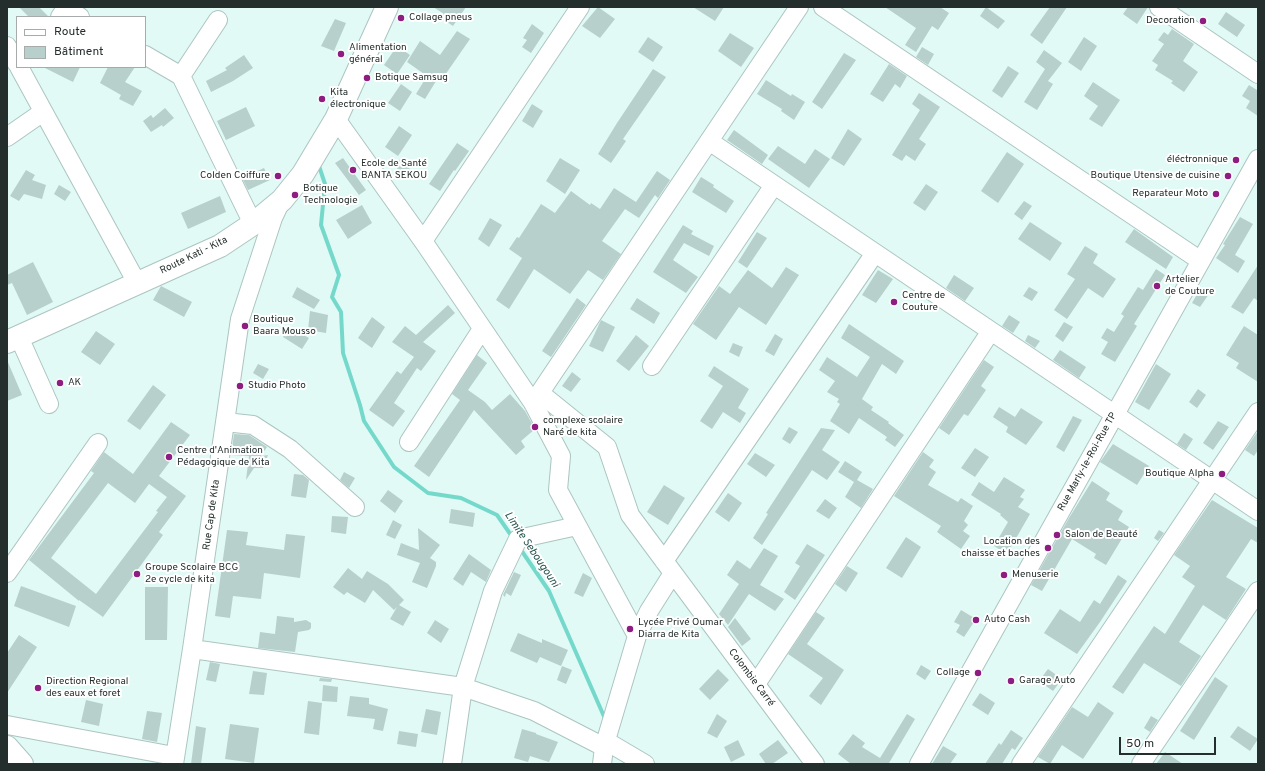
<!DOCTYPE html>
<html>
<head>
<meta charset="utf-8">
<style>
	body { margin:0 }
	#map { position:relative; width:1265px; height:771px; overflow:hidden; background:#e1faf6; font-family:Overpass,sans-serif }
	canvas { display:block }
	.frame { position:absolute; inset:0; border:8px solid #242e2c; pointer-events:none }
	.legend { position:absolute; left:16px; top:16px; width:130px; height:52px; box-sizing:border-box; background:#fff; border:1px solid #a7abab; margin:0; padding:5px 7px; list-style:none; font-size:12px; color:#242e2c }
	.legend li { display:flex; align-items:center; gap:8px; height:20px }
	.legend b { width:20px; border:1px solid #a7abab }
	.scale { position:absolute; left:1119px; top:737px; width:97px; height:18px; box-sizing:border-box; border:2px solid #242e2c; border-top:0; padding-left:5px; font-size:12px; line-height:14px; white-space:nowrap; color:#242e2c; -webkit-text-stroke:3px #fff; paint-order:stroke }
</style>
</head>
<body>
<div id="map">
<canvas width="1265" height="771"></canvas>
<div class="frame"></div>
<ul class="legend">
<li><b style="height:5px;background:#fff"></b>Route</li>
<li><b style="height:11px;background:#b7d0cc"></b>Bâtiment</li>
</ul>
<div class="scale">50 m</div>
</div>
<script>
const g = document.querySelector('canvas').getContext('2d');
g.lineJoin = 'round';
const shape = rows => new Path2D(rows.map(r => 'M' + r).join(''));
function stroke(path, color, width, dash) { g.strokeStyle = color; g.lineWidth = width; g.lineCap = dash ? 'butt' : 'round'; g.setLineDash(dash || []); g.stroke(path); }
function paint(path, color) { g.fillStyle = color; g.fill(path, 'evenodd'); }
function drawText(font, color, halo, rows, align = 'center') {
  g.font = font + ' Overpass,sans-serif'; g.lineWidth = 4; g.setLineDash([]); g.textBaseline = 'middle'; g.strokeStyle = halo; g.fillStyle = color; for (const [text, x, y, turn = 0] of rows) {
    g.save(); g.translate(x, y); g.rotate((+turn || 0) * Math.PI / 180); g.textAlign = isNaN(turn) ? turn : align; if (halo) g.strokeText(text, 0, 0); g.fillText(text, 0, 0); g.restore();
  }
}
stroke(shape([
	[319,166,325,184,321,225,339,275,332,297,341,312,343,353,360,405,364,421,394,467,428,493,461,498,497,515,513,538],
	[519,547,549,591,606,721]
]), '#74d9cb', 4);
paint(shape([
	[19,7,39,7,49,17,29,17],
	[433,7,466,7,453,26,441,18,444,14],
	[598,7,615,19,600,38,582,26],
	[693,7,724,7,715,21],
	[885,7,940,7,949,13,938,30,932,26,916,52,905,45,916,28],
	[986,7,1005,21,998,29,980,16],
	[1050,7,1067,7,1042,44,1030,35],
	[1128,7,1148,7,1137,24,1123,14],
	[1226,12,1245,25,1237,37,1218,24],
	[335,19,346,23,334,51,321,46],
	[532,24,544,33,531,53,522,47,527,40,523,38],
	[1172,29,1194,44,1183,61,1198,72,1184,92,1171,83,1173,81,1155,70,1158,65,1152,61,1164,44,1158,40,1164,32,1168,35],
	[457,31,470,39,445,75,441,73,425,99,416,94,427,76,407,62,420,41,440,55],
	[730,33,754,48,741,67,718,51],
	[648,37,663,47,653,62,638,52],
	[1084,37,1097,46,1081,71,1068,62],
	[397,46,410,55,397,74,384,65],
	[922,47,934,54,928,65,916,57],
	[1044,50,1062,63,1048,81,1053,84,1037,110,1024,102,1045,69,1036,62],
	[844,53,856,60,822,109,812,102],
	[244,55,253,68,233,81,211,92,206,81,227,70,225,68],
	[889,64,907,76,900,88,895,84,883,102,870,94],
	[1008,66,1019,73,1002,98,992,91],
	[43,67,80,67,73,82],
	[108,67,135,67,125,82,142,91,133,106,119,99,121,95,100,83],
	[653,69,666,77,623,139,626,141,611,163,598,154,617,123],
	[766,80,791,96,792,94,805,102,794,120,781,111,782,109,757,94],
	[1093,82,1120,100,1102,127,1089,119,1098,106,1084,96],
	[401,84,412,92,400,111,388,103],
	[1249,85,1257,90,1258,88,1258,116,1246,108,1250,101,1242,96],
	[919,93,940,107,919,139,926,144,915,161,906,155,902,161,892,155,920,110,912,104],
	[532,104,543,111,533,128,522,121],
	[246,107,255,126,226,140,217,121],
	[165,108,174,118,163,127,162,125,151,132,143,121,151,115,153,118],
	[399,126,412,135,398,156,385,147],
	[848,129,862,139,844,166,831,158],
	[734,130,768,155,762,164,727,140],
	[457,143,469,151,455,171,454,170,440,191,429,184],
	[778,146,805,164,815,149,830,159,809,188,768,159],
	[1007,152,1024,164,998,203,981,191],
	[343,158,366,190,359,195,335,163],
	[402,158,412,172,404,178,394,164],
	[560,158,580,170,565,194,546,181],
	[264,168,270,180,248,190,242,178],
	[26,170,35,175,32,180,46,185,42,199,24,194,19,201,10,196],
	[657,171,670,180,658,198,655,195,639,218,625,209,602,241,621,254,603,280,588,270,570,294,534,269,509,309,496,300,522,258,509,249,517,237,519,238,541,204,555,213,571,191,590,205,591,203,600,209,614,188,636,202],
	[701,177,714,185,713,187,734,201,726,213,692,192],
	[926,184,938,192,925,211,913,203],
	[59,185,71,192,65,201,54,194],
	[220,196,226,212,188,229,181,213],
	[1024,201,1032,206,1022,220,1014,214],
	[362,205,372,223,348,239,336,220],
	[1240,217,1253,224,1235,255,1245,261,1238,273,1216,258,1225,245,1223,244],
	[490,218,502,225,489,247,478,239],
	[1030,222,1062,243,1050,261,1018,239],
	[683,225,693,231,691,234,714,246,709,256,684,243,673,260,698,277,686,293,653,272],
	[1134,229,1173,257,1166,269,1125,242],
	[757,232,767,238,747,268,738,262],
	[1085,246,1098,254,1093,263,1116,279,1103,298,1088,288,1067,319,1054,310,1075,279,1067,274],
	[33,262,53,302,27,315,12,283,7,285,7,275],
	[1258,265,1258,301,1254,298,1243,314,1231,307],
	[786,267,799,275,766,325,739,307,716,340,693,324,719,286,730,294,748,270,772,288],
	[1156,269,1165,275,1134,324,1137,326,1115,362,1101,354,1108,342,1101,338,1107,328,1114,332,1124,316,1121,314,1138,287,1143,290],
	[878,270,893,279,876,303,862,295],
	[954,275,974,288,965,301,946,288],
	[161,286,192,302,184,317,153,300],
	[297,287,320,300,314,309,292,297],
	[1029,287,1038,292,1032,301,1023,296],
	[1200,289,1209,294,1200,307,1192,303],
	[577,298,586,305,551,357,542,351],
	[637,298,660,313,654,324,630,309],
	[448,305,455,313,423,342,436,351,421,371,417,368,394,403,405,411,393,427,369,410,397,371,401,374,414,357,392,342,405,326,416,335],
	[310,311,328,315,326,333,308,330],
	[1009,315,1020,322,1013,333,1002,326],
	[372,317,385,327,372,348,358,338],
	[601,320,615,327,603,352,589,346],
	[1064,322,1073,327,1063,342,1055,336],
	[849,324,904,361,896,374,882,364,862,399,873,407,871,410,889,422,888,423,904,435,895,447,885,440,887,437,859,418,849,434,830,421,840,404,837,402,839,399,827,392,835,381,819,370,827,357,857,377,870,357,841,338],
	[1244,326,1258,335,1258,382,1236,368,1239,363,1226,355],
	[289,327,309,338,302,349,283,337],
	[96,331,115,344,100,365,81,352],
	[775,334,783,339,774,356,765,351],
	[636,335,649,346,629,371,616,361],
	[1028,335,1040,341,1035,348,1025,341],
	[733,343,743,347,739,357,729,352],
	[1060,350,1086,367,1079,378,1053,360],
	[477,355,487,363,468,390,485,402,492,410,510,394,525,411,535,429,521,441,525,447,516,455,474,410,429,477,414,466,460,400,452,394],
	[7,360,22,395,7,401],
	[984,360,994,367,981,386,986,390,968,416,964,414,949,435,939,428],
	[258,364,269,369,263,379,253,373],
	[1156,364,1171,374,1149,410,1135,402],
	[714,366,749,389,738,408,746,413,740,423,723,412,712,429,700,421,723,386,708,376],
	[572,372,581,379,571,392,562,386],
	[153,385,166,395,140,430,127,421],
	[1198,389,1206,395,1197,408,1189,402],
	[999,407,1015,417,1021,408,1043,422,1026,445,1006,432,1008,427,993,417],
	[1073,416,1082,420,1064,452,1056,447],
	[1218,421,1229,427,1213,450,1203,443],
	[171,422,190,435,159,476,186,496,159,532,163,535,103,617,79,600,79,601,29,560,94,473,91,471,104,452,133,474],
	[108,483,135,503,149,484,167,497,156,511,158,512,96,594,51,558],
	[789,427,798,432,790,444,782,439],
	[821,428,835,430,822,450,840,462,827,480,812,470,762,545,753,538,768,514,766,513],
	[1258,431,1258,450,1254,456,1245,450],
	[1184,433,1193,439,1186,450,1177,444],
	[234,434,249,435,267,447,261,456,268,455,263,468,254,468,246,480,249,456,231,455],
	[1113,444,1149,466,1137,485,1100,462],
	[975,448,989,457,975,477,961,468],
	[923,452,934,460,929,467,936,472,928,485,958,502,961,498,973,506,964,521,968,525,963,531,970,536,961,549,937,532,941,526,894,496],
	[755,453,775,465,766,477,747,464],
	[845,461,862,472,857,480,873,489,861,508,845,497,854,482,838,472],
	[344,472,355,478,349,488,340,480],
	[294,474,303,475,309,480,306,498,291,496],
	[1004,477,1025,490,1020,497,1024,499,1018,507,1030,514,1007,554,994,546,1008,522,1000,515,1001,514,971,495,979,482,994,492],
	[1092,481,1110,493,1106,500,1123,511,1118,520,1129,527,1106,565,1094,558,1096,554,1072,539,1042,591,1031,585,1069,518],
	[664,485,685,498,668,525,647,512],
	[388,490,403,501,395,513,380,501],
	[728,493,742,503,729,522,715,512],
	[825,499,837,508,829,519,816,511],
	[1212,500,1258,528,1258,543,1251,539,1226,577,1246,589,1226,620,1203,605,1179,642,1201,656,1181,686,1144,663,1123,694,1112,687,1154,626,1165,634,1195,586,1182,577,1190,566,1174,555],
	[451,509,475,513,473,527,449,523],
	[332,516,348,517,346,534,331,532],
	[393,520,402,525,395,539,386,535],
	[418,528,440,545,430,558,436,562,436,566,427,588,412,582,420,563,397,555,401,543,419,550],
	[227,530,248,532,246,545,284,550,286,534,305,536,300,578,264,573,261,599,233,596,230,618,215,616],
	[1159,530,1164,533,1158,541,1154,538],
	[906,537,921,547,902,578,886,568],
	[807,544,825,555,795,600,784,592,800,566,795,563],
	[764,548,778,556,760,585,784,599,775,611,749,594,728,625,719,614,739,584,727,575,737,560,750,569],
	[469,554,491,570,486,582,471,572,463,586,453,579],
	[847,566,858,573,846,592,835,584],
	[348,568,362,579,367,571,388,584,404,600,399,605,411,612,403,626,390,619,397,607,394,610,373,590,365,603,347,592,344,595,333,587],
	[514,572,521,575,511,596,506,593,505,597,503,595],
	[583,573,592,578,583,597,574,593],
	[1118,575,1127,581,1100,622,1077,654,1044,633,1060,609,1080,622,1094,600,1100,604],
	[21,586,76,606,69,627,14,606],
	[145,587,168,587,167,640,145,640],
	[961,610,976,619,964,637,956,632,960,625,954,622],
	[816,612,825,618,807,644,844,670,821,705,809,696,823,678,788,654],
	[277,616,294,618,294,622,306,620,311,623,311,628,309,630,298,632,295,652,258,648,260,632,275,634],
	[735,618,751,639,742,646,728,627],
	[435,620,449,629,441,643,427,633],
	[518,633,542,643,542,639,568,650,561,666,540,657,537,663,510,651],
	[19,635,37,647,7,693,7,653],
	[210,662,220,664,216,682,206,680],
	[921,665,931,671,925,680,916,674],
	[562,666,572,670,566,684,557,680],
	[718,669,729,680,710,700,699,689],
	[1048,669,1062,679,1053,691,1039,681],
	[253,671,267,673,264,695,249,694],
	[1215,677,1228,686,1194,740,1180,731],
	[320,678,332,679,331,682,319,681],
	[323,685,338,687,337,702,322,701],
	[980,693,995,703,988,715,972,705],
	[350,696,369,698,369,704,388,709,383,731,373,729,375,719,347,716],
	[86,700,103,704,99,726,81,722],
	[308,701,322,703,319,735,304,733],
	[1098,702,1114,713,1083,759,1062,745,1050,764,1038,757,1072,707,1088,717],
	[426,709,441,712,437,735,421,732],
	[147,711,162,713,157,742,142,739],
	[717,714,727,721,717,738,707,733],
	[907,714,915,719,889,763,891,764,851,764,838,754,853,734,865,743,862,747,880,758],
	[1151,716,1158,720,1150,732,1144,728],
	[230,724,259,728,254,763,225,759],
	[196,726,206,728,201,764,191,764],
	[1238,726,1258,739,1250,751,1230,737],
	[522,729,536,733,536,734,558,742,549,762,530,756,528,762,514,758],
	[1011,730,1023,738,1015,750,1012,748,1002,764,985,764,999,743,1001,745],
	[399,731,418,734,416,747,397,744],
	[738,740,745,755,731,762,724,747],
	[778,740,788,753,772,764,766,764,759,754],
	[943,746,957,754,950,764,932,764],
	[1165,752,1183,764,1156,764]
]), '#b7d0cc');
const minor = shape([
	[823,7,1201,261],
	[1159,7,1258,74],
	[60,17,66,8,80,17],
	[7,46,17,64],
	[145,55,181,76,253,224],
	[19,67,137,283],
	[181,76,218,20],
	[336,119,423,241,533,403,561,456,558,490,637,636],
	[7,137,43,112],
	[709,141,1258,511],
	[423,241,580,7],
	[19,337,49,404],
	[652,366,774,185],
	[540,393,607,447,630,515,815,764],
	[533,403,799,7],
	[225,422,253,425,290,449,355,507],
	[409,442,482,329],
	[664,561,875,253],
	[7,573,98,443],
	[192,649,463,687,534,711,604,747],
	[756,684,991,331],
	[7,725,174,756],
	[606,741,645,764],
	[174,764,192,649,240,319,273,218,281,201],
	[452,764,463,687,493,591,518,539,577,526],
	[602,764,604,747,637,636,649,611,673,573],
	[919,764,1258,159],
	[1021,764,1258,412],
	[1141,764,1258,591]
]);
const major = shape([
	[7,342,220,246,253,224,282,200,303,174,336,119,387,7],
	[7,747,22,764]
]);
stroke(minor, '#acc5c1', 20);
stroke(major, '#acc5c1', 24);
stroke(minor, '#fff', 18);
stroke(major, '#fff', 22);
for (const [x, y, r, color] of [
	[401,18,4,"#8d1d80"],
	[1203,21,4,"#8d1d80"],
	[341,54,4,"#8d1d80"],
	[367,78,4,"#8d1d80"],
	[322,99,4,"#8d1d80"],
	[1236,160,4,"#8d1d80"],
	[353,170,4,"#8d1d80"],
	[278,176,4,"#8d1d80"],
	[1228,176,4,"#8d1d80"],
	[1216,194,4,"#8d1d80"],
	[295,195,4,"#8d1d80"],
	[1157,286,4,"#8d1d80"],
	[894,302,4,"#8d1d80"],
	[245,326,4,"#8d1d80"],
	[60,383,4,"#8d1d80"],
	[240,386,4,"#8d1d80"],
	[535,427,4,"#8d1d80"],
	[169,457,4,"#8d1d80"],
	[1222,474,4,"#8d1d80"],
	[1057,535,4,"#8d1d80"],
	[1048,548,4,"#8d1d80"],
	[137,574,4,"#8d1d80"],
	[1004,575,4,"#8d1d80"],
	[976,620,4,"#8d1d80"],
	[630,629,4,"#8d1d80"],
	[978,673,4,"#8d1d80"],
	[1011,681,4,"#8d1d80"],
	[38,688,4,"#8d1d80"]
]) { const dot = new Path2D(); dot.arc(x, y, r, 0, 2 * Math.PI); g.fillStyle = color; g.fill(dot); stroke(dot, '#fff', 1.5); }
drawText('10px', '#242e2c', '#fff', [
	["Collage pneus",409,18],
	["Decoration",1195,21,"right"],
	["Alimentation",349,48],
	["général",349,60],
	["Botique Samsug",375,78],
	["Kita",330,93],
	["électronique",330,105],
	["éléctronnique",1228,160,"right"],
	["Ecole de Santé",361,164],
	["BANTA SEKOU",361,176],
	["Colden Coiffure",270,176,"right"],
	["Boutique Utensive de cuisine",1220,176,"right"],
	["Botique",303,189],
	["Technologie",303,201],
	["Reparateur Moto",1208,194,"right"],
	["Artelier",1165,280],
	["de Couture",1165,292],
	["Centre de",902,296],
	["Couture",902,308],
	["Boutique",253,320],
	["Baara Mousso",253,332],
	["AK",68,383],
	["Studio Photo",248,386],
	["complexe scolaire",543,421],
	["Naré de kita",543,433],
	["Centre d'Animation",177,451],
	["Pédagogique de Kita",177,463],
	["Boutique Alpha",1214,474,"right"],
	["Salon de Beauté",1065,535],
	["Location des",1040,542,"right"],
	["chaisse et baches",1040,554,"right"],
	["Groupe Scolaire BCG",145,568],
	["2e cycle de kita",145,580],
	["Menuserie",1012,575],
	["Auto Cash",984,620],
	["Lycée Privé Oumar",638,623],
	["Diarra de Kita",638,635],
	["Collage",970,673,"right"],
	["Garage Auto",1019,681],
	["Direction Regional",46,682],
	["des eaux et foret",46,694]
], 'left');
drawText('10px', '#242e2c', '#fff', [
	["Route Kati - Kita",194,256,-26],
	["Rue Marly-le-Roi-Rue TP",1088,462,-61],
	["Rue Cap de Kita",212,515,-82],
	["Colombie Carré",751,678,53]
]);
drawText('italic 11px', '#26534d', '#fff', [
	["Limite Sebougouni",531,550,56]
]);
</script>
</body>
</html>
